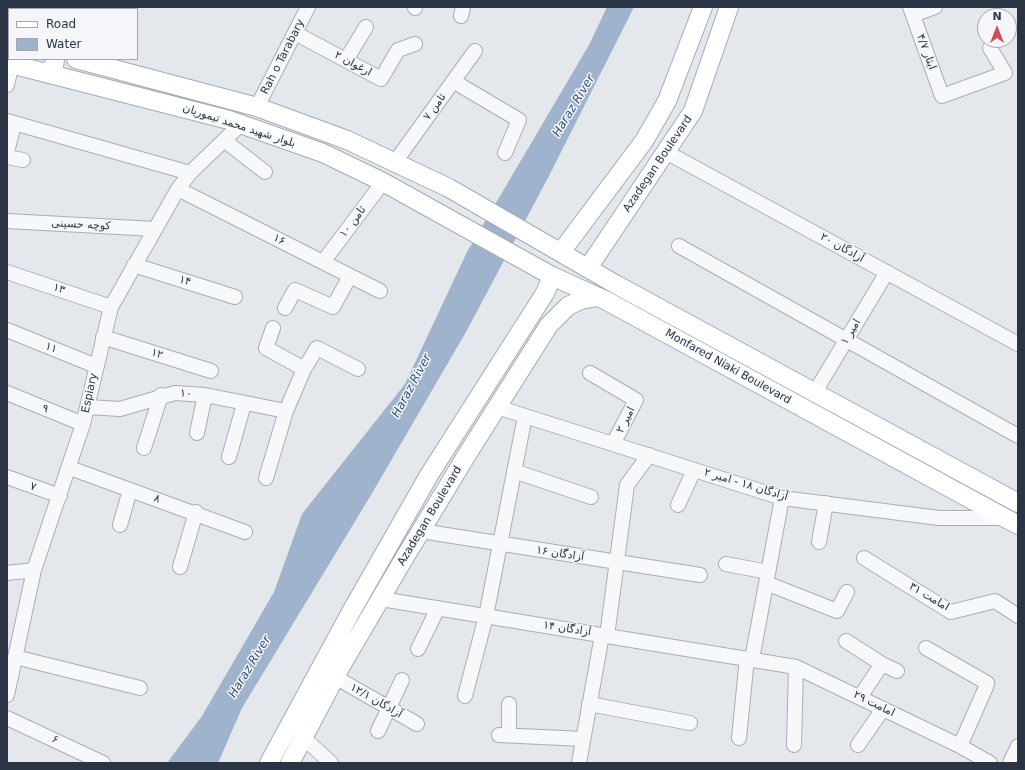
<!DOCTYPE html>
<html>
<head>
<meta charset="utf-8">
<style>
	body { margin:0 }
	#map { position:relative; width:1025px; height:770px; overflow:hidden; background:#e4e7ec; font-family:"DejaVu Sans",sans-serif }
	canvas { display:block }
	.frame { position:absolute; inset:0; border:8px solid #2b3445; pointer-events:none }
	.legend { position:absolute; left:8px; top:8px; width:130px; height:52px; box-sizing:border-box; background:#f4f6f9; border:1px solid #a4a8b1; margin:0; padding:5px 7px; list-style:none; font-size:12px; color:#2b3445 }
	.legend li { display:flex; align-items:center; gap:8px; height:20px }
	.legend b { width:20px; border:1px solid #a4a8b1 }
	.north { position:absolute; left:977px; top:8px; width:40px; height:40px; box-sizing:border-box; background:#f4f6f9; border:1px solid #a4a8b1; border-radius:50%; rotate:0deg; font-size:11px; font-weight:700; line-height:16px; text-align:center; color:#2b3445 }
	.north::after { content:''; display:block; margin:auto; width:14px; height:18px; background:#d1495b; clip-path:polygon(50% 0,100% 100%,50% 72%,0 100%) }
</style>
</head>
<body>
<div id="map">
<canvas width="1025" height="770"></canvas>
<div class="frame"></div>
<ul class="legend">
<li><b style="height:5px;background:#fff"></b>Road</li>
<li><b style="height:11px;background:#9fb4cc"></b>Water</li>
</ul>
<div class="north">N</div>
</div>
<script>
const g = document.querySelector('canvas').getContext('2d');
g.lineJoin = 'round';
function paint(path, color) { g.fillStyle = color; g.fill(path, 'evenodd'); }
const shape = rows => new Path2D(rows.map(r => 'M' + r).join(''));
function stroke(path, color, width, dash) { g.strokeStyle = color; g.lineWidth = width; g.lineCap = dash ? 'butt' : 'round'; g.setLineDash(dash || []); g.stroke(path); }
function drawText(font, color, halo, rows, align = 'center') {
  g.font = font + ' "DejaVu Sans",Cairo,sans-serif'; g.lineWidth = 3; g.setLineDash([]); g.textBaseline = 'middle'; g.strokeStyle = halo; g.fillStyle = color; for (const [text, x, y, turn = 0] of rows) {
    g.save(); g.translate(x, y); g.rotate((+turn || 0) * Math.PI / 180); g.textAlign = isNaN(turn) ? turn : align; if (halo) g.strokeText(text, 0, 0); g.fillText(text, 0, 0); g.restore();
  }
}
paint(shape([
	[607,7,634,7,550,174,466,332,371,495,242,708,218,763,167,763,202,716,274,592,302,514,405,384,467,252,589,45]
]), '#9fb4cc');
const minor = shape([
	[910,7,942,96,1005,73,990,48],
	[415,8,415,7],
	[59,9,60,7],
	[913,15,935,7],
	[461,16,463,7],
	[295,33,381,79,398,50,415,44],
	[346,60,366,27],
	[453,81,519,120,505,153],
	[7,85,12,64],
	[257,107,308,7],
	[7,121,190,173],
	[225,141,265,172],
	[7,152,14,124],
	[666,152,1018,344],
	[7,157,23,160],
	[395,162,475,51],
	[178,189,380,291],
	[7,221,155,229],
	[679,246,1018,436],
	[323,262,383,182],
	[134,265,235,297],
	[7,272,111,307],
	[285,308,295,290,333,307,350,276],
	[7,330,96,366],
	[103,337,211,371],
	[304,369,317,348,358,369],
	[590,373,636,400,613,444],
	[815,392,887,272],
	[7,393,83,424],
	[88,407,120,409,175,393,205,395,286,411],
	[497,407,782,498,939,518,1005,518],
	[197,433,205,395],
	[144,448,161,395],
	[229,457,244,404],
	[70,468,245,532],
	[514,471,591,497],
	[7,477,60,496],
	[266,478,286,411,304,369,266,348,273,328],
	[678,505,694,470],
	[120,525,130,490],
	[421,531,700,575],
	[819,542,826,503],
	[864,558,951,612,995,601,1018,616],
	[726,564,768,572],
	[180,567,196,512],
	[7,573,34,570],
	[766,583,837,611,847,592],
	[381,599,796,667,960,746,990,763],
	[607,636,627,485,649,455],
	[846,641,882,664,897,671],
	[926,648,987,683,986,687,960,746],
	[418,649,438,608],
	[15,657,140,688],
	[752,659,782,498],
	[335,677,417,724],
	[7,695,34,570,83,424,111,307,178,189,190,173,241,124],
	[465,696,486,616,525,416],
	[860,697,882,664],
	[509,704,509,735],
	[589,704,690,723],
	[7,718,103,763],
	[378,731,402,680],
	[499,735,583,739],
	[304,738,331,763],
	[739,738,747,658],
	[794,745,796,667],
	[858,745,883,709],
	[579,763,602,635],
	[1010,763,1018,746]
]);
const major = shape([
	[7,43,9,43],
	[76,59,257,107,347,140,449,188,615,284,1018,503],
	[7,63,229,120,323,153,383,182,552,276,605,300,1018,525],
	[46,72,54,67,55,59],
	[561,252,644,141,667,101,703,7],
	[588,268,693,111,729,7],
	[269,763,352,610,429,475,545,293,552,276],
	[290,763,341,666,405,557,468,453,549,325,568,306,581,300,597,297]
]);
stroke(minor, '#a9aeb7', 16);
stroke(major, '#a3abb8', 20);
stroke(minor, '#f7f8fa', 14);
stroke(major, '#fff', 18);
drawText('11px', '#2b3445', '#f4f6f9', [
	["ایثار ۴/۷",926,52,70],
	["Rah o Tarabary",283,57,-63],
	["ارغوان ۲",353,64,28],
	["ثامن ۷",435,107,-54],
	["بلوار شهید محمد تیموریان",239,126,18],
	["Azadegan Boulevard",658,164,-56],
	["ثامن ۱۰",353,222,-53],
	["کوچه حسینی",81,225,3],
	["۱۶",279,240,27],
	["آزادگان ۲۰",842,248,29],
	["۱۴",185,281,18],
	["۱۳",59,289,19],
	["امیر ۱",851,332,-59],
	["۱۱",51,348,22],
	["۱۲",157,354,18],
	["Monfared Niaki Boulevard",728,367,29],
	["Espiary",90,393,-78],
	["۱۰",186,394,5],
	["۹",45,409,22],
	["امیر ۲",626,420,-63],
	["آزادگان ۱۸ - امیر ۲",746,485,17],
	["۷",33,487,20],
	["۸",157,499,19],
	["Azadegan Boulevard",430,516,-59],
	["آزادگان ۱۶",560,554,9],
	["امامت ۳۱",929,597,31],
	["آزادگان ۱۴",567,629,9],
	["آزادگان ۱۲/۱",376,701,30],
	["امامت ۲۹",874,704,26],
	["۶",55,740,25]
]);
drawText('italic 12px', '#34527a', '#f4f6f9', [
	["Haraz River",574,106,-59],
	["Haraz River",412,386,-62],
	["Haraz River",250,667,-59]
]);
</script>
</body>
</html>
